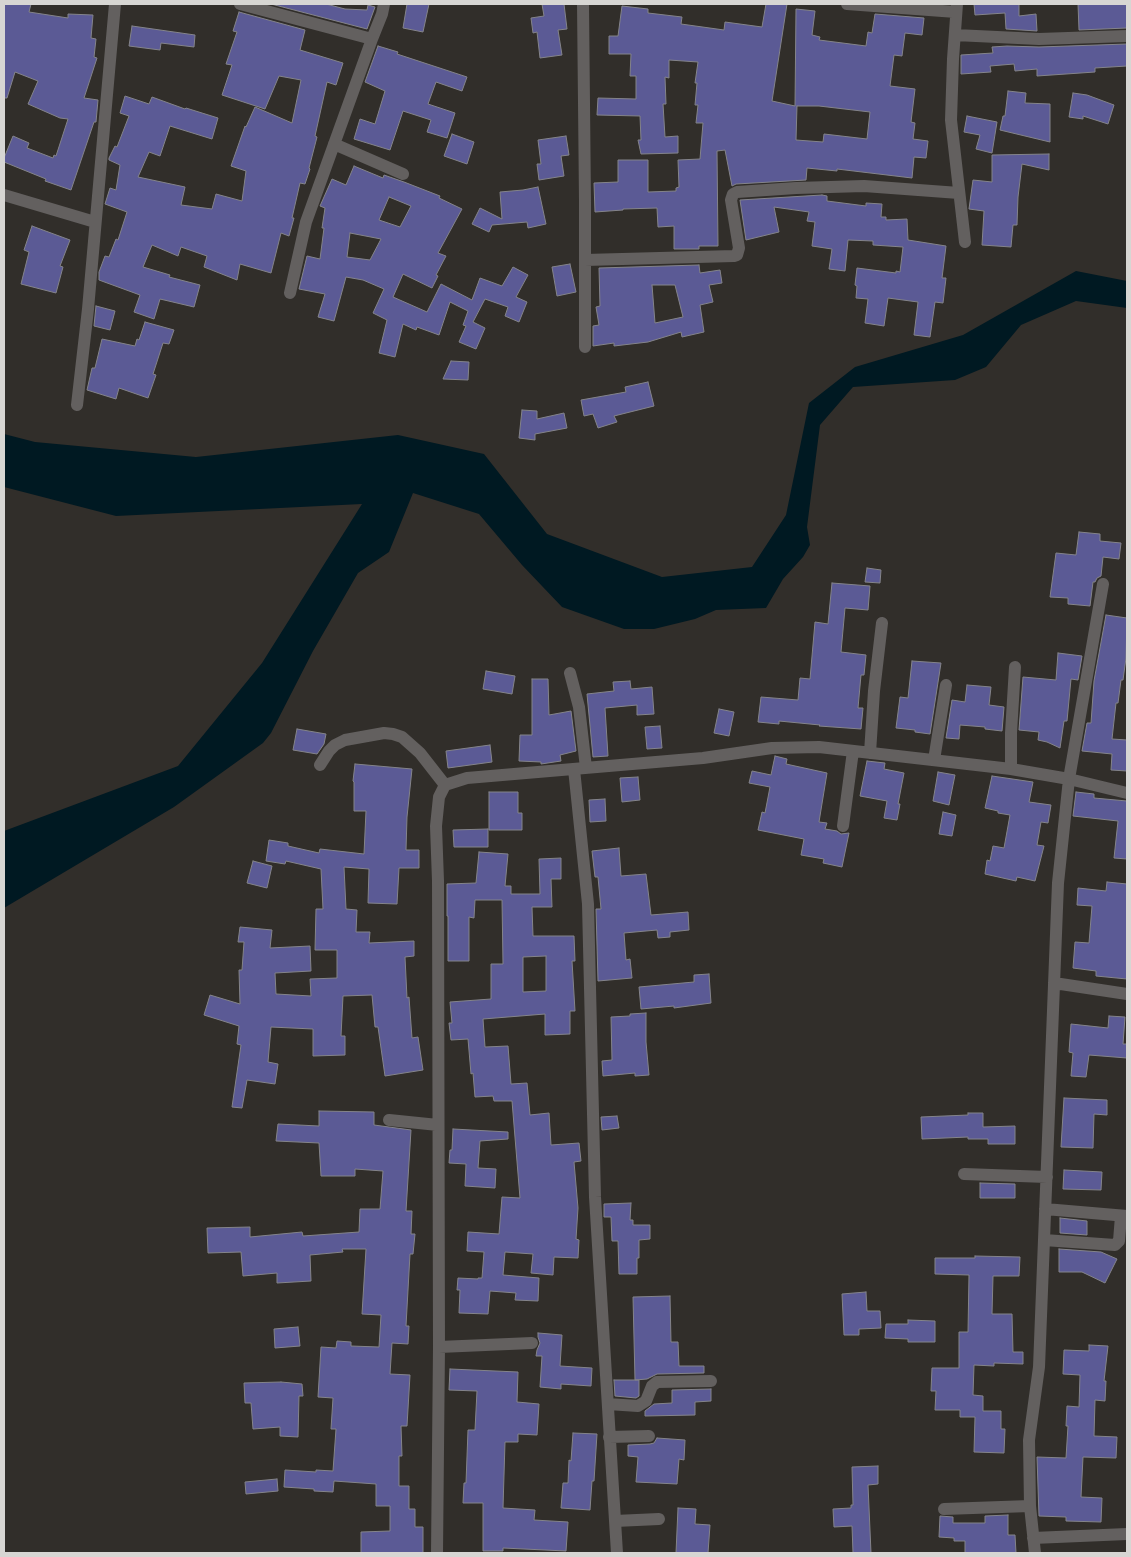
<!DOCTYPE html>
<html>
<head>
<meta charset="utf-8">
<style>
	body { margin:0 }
	#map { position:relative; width:1131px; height:1557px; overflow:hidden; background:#312e2a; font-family:"DejaVu Sans",sans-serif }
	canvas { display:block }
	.frame { position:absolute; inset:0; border:5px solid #d7d6d3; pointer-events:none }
</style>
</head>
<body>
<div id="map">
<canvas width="1131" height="1557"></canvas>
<div class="frame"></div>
</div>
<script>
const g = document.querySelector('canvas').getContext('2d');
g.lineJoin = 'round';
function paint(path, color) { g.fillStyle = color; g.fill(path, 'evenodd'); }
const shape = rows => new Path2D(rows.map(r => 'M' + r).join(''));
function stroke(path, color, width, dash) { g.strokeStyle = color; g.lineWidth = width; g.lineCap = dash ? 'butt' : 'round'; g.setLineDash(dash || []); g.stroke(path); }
paint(shape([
	[1076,271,1127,281,1127,308,1076,301,1021,325,986,367,955,380,853,387,820,425,807,527,810,545,803,557,783,579,766,608,716,610,695,619,654,629,624,629,562,607,522,565,479,514,413,493,389,552,358,573,313,651,271,733,263,743,174,807,4,908,4,831,178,766,262,663,362,504,116,516,4,487,4,434,35,442,196,457,398,435,484,454,547,534,662,577,752,567,786,515,809,403,855,367,963,335]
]), '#001922');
const building = shape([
	[4,4,31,4,29,12,68,18,68,14,93,15,91,38,96,39,94,57,97,58,84,98,98,100,96,122,94,122,71,190,45,181,46,179,4,162,4,158,13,136,29,143,27,148,53,158,54,155,56,156,68,119,60,118,28,104,38,81,15,72,7,98,4,98,4,4],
	[271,4,326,4,345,9,367,10,368,5,375,7,367,29,271,4],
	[407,4,429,4,423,32,403,28,407,4],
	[542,4,564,4,567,29,558,30,562,55,540,58,537,32,533,33,531,18,544,16,542,4],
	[766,4,787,4,772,101,795,106,796,9,815,11,812,35,820,37,819,40,866,46,868,32,872,33,875,14,924,18,922,35,905,33,902,56,894,55,890,86,915,89,911,122,915,123,913,139,928,141,926,158,914,157,912,178,837,169,837,171,807,168,806,180,736,184,732,186,725,150,717,151,718,246,699,246,699,249,674,249,674,226,658,227,657,208,623,209,623,210,595,212,594,183,618,182,618,160,648,160,648,192,676,191,676,188,679,187,678,160,700,159,703,123,696,123,698,105,695,105,697,83,695,83,698,62,669,60,669,78,665,77,666,104,663,104,665,137,678,136,678,153,641,154,638,140,641,140,640,116,597,115,598,98,636,99,636,76,630,76,631,54,609,54,609,36,618,36,622,6,648,9,648,13,682,17,681,24,724,30,725,22,762,27,766,4],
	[797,106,819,106,870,112,867,139,824,134,823,142,796,140,797,106],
	[974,4,1019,4,1019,16,1036,14,1037,31,1006,29,1005,13,975,15,974,4],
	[1078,4,1127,4,1127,28,1079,30,1078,4],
	[239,12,305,30,300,50,343,63,336,85,327,82,315,136,317,137,309,168,310,169,305,184,300,183,292,218,294,218,289,236,281,233,271,273,240,264,237,280,204,267,207,256,181,247,178,256,152,245,143,267,170,275,169,277,200,285,194,307,160,299,154,319,134,312,140,295,99,280,99,272,105,256,109,257,116,239,118,240,127,212,105,204,110,188,116,190,120,165,109,160,109,158,115,146,117,147,129,116,120,113,125,96,149,104,152,97,185,109,186,108,218,118,212,139,170,126,160,156,149,152,138,177,185,187,181,205,212,209,216,194,242,201,246,171,231,166,245,126,246,127,255,107,292,123,301,80,279,76,265,109,222,95,232,65,226,64,237,32,233,31,239,12],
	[132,26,195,35,194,47,161,43,160,50,129,46,132,26],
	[1127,44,1127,66,1095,68,1095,72,1037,76,1037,69,1015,71,1014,64,990,66,991,72,961,74,961,55,993,53,992,47,1007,46,1039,47,1127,44],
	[378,46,398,52,397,54,467,77,462,91,436,82,428,104,455,113,447,138,427,132,431,120,403,111,390,150,354,139,360,119,375,124,385,91,365,82,378,46],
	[1008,91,1026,93,1025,103,1050,104,1050,142,1000,130,1003,116,1005,116,1008,91],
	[1073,93,1087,95,1114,105,1108,124,1083,116,1083,119,1069,117,1073,93],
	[967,116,997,122,992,153,976,149,980,135,964,132,967,116],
	[452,134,474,142,467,164,444,156,452,134],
	[566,136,569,155,561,156,564,176,539,180,537,164,541,164,538,140,566,136],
	[1049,154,1049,170,1022,164,1018,197,1017,225,1013,225,1011,247,982,245,984,211,969,209,973,180,992,182,992,155,1049,154],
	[354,166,383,178,384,175,404,182,440,196,439,198,462,209,438,253,446,256,436,275,438,276,432,288,403,274,393,297,427,312,441,284,472,300,480,278,502,286,513,267,528,275,516,297,527,302,519,322,505,316,508,307,485,299,473,322,485,328,476,349,459,342,466,326,463,325,468,311,450,302,439,335,417,327,416,330,403,324,395,357,379,353,387,320,373,313,384,289,363,280,346,277,334,321,318,317,325,294,299,289,307,256,320,259,324,228,322,228,325,208,320,206,332,179,346,185,354,166],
	[389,197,411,206,400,227,379,220,389,197],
	[350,233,381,239,370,260,347,257,350,233],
	[538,187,546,224,528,228,527,222,492,225,489,232,472,224,480,208,502,219,500,192,523,190,538,187],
	[822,195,827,196,827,201,866,206,866,203,882,204,881,217,886,217,886,220,907,219,908,240,946,246,942,278,946,278,943,303,935,302,930,337,914,335,918,302,888,298,884,326,865,323,868,299,856,298,857,286,855,285,857,268,896,273,896,271,900,272,903,247,873,245,873,241,848,240,845,271,829,269,832,249,812,246,815,222,807,221,809,212,774,207,779,232,746,240,740,200,822,195],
	[32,226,70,240,60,266,63,267,56,293,21,284,29,252,24,250,32,226],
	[570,264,576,292,557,296,552,267,570,264],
	[699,265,700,273,720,270,722,283,709,285,713,302,700,305,704,332,682,337,681,332,648,342,614,346,614,343,593,346,593,326,599,325,596,307,600,306,599,268,699,265],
	[652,285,675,285,683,317,655,323,652,285],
	[96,306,115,311,110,330,94,326,96,306],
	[145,322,174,330,169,344,163,343,153,374,156,375,148,398,119,388,116,399,87,390,92,368,95,368,102,339,135,346,137,339,139,340,145,322],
	[451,361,469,362,468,380,443,379,451,361],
	[648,382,654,406,614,416,617,422,598,428,593,414,584,416,581,400,626,392,625,387,648,382],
	[522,410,537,411,537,419,564,413,567,428,535,434,535,440,519,438,522,410],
	[1079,532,1100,534,1100,541,1121,543,1119,559,1103,557,1101,576,1097,578,1095,582,1093,582,1090,606,1068,604,1068,598,1050,597,1056,553,1076,555,1079,532],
	[867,568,881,570,880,583,865,582,867,568],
	[832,583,870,586,868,610,845,608,841,652,866,655,864,675,861,675,858,708,863,708,861,729,819,726,820,725,779,721,779,724,758,722,761,697,798,700,800,678,810,679,815,622,828,624,832,583],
	[1106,615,1127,618,1126,658,1123,680,1121,680,1118,703,1116,703,1112,739,1127,740,1127,771,1111,770,1112,754,1082,751,1087,723,1091,723,1094,681,1106,615],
	[1058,653,1082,656,1078,680,1071,679,1067,721,1064,721,1060,748,1047,742,1038,740,1039,732,1019,730,1023,677,1056,680,1058,653],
	[912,661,941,663,930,734,915,732,915,730,896,728,900,697,908,698,912,661],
	[486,671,515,676,512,694,483,689,486,671],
	[532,679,548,679,549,715,571,711,576,751,560,755,561,761,541,764,541,762,519,761,520,735,532,735,532,679],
	[630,681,631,689,652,687,654,714,637,715,637,705,605,708,608,756,593,757,587,694,614,691,613,682,630,681],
	[967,685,991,687,989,705,1004,707,1002,731,985,729,985,727,960,725,959,739,946,738,952,700,965,702,967,685],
	[719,709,734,712,729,736,714,733,719,709],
	[660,726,662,748,647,749,645,727,660,726],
	[297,729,326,734,324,744,317,754,293,750,297,729],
	[490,745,492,762,448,768,446,751,490,745],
	[775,756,787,759,786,764,827,773,819,822,827,823,825,829,837,831,841,834,849,833,842,867,823,863,824,859,801,855,804,839,758,830,762,812,765,813,770,787,749,783,752,771,771,775,775,756],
	[867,761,885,763,884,769,904,773,898,804,900,804,897,820,884,818,887,801,860,796,867,761],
	[355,764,412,769,407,817,406,850,419,850,419,868,399,868,397,904,368,903,369,869,344,867,346,909,357,910,356,932,370,932,369,943,414,941,414,956,405,957,407,998,409,997,412,1038,418,1037,423,1070,385,1076,378,1027,375,1027,372,995,343,996,341,1036,345,1036,345,1055,313,1056,313,1029,271,1027,268,1062,278,1064,275,1084,247,1080,242,1108,232,1107,241,1045,237,1044,239,1026,204,1015,210,995,240,1004,239,970,242,970,244,942,238,942,240,927,272,930,270,948,310,946,311,971,275,973,276,994,311,996,310,979,337,978,337,950,315,950,316,909,323,909,321,869,286,861,285,864,266,861,269,840,288,843,288,846,319,853,320,849,364,854,366,811,354,811,354,782,353,781,355,764],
	[938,772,955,775,949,805,933,801,938,772],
	[992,776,1033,782,1029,802,1051,805,1048,823,1041,822,1037,845,1044,846,1035,881,1017,877,1016,881,985,874,987,860,990,861,993,846,1004,848,1010,815,998,813,998,811,985,808,992,776],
	[638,777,640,800,622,802,620,778,638,777],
	[489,792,518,792,518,813,522,813,522,830,489,830,489,792],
	[1076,792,1094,794,1094,798,1127,801,1127,859,1114,858,1118,821,1073,816,1076,792],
	[605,799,606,821,590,822,589,800,605,799],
	[943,812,956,815,952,836,939,834,943,812],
	[488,829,488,847,454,847,453,830,488,829],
	[619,848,621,876,646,874,651,915,688,912,689,930,670,932,670,937,658,938,657,930,624,933,626,960,630,959,632,978,598,981,596,909,601,909,598,877,595,877,592,851,619,848],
	[479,852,508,854,505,886,511,886,511,894,540,894,539,859,561,858,561,879,551,879,552,907,532,907,533,936,574,936,575,961,572,961,575,1011,570,1011,570,1034,545,1035,545,1014,483,1019,485,1047,508,1046,511,1084,527,1083,530,1115,549,1113,551,1145,579,1143,581,1161,574,1162,578,1208,576,1239,579,1240,578,1258,554,1257,553,1275,531,1273,533,1254,505,1252,503,1275,539,1278,538,1301,515,1300,516,1293,490,1291,488,1314,459,1313,460,1290,457,1290,458,1278,478,1279,478,1278,482,1278,484,1252,467,1251,468,1232,499,1234,502,1197,520,1198,512,1101,494,1101,493,1096,475,1097,473,1073,471,1074,468,1039,451,1040,449,1023,452,1023,450,1002,491,999,491,964,503,964,502,900,475,900,474,918,469,917,469,961,448,961,448,916,447,916,447,884,476,883,479,852],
	[546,956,546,991,523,992,523,957,546,956],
	[253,861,272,866,267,888,247,883,253,861],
	[1107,882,1127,884,1127,979,1096,976,1096,971,1073,968,1075,942,1089,943,1092,906,1077,905,1078,888,1106,891,1107,882],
	[709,974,711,1003,674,1008,674,1006,641,1009,639,987,694,982,694,975,709,974],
	[646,1013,646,1042,649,1075,635,1076,635,1073,603,1076,602,1061,612,1060,611,1017,630,1016,630,1014,646,1013],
	[1109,1016,1125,1017,1123,1044,1127,1044,1127,1058,1089,1055,1086,1077,1071,1076,1073,1053,1069,1052,1071,1024,1108,1028,1109,1016],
	[1064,1098,1107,1100,1107,1115,1094,1114,1093,1148,1061,1147,1064,1098],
	[319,1111,374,1112,374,1125,411,1130,406,1211,412,1211,411,1234,415,1234,413,1254,410,1254,406,1326,409,1326,408,1344,392,1343,390,1374,410,1375,407,1426,401,1426,402,1456,399,1456,399,1486,409,1486,409,1509,415,1509,415,1527,423,1527,423,1553,361,1553,361,1532,390,1531,390,1506,376,1506,376,1484,334,1481,333,1492,314,1491,314,1489,284,1487,285,1470,316,1472,316,1470,333,1471,336,1429,331,1429,333,1398,318,1397,321,1347,336,1348,337,1341,351,1342,351,1346,379,1347,381,1315,362,1314,366,1249,342,1249,343,1252,310,1255,311,1281,277,1283,277,1273,243,1276,241,1252,208,1253,207,1228,250,1227,250,1237,302,1232,303,1236,359,1232,360,1209,380,1209,383,1171,355,1169,355,1176,321,1176,319,1143,276,1141,278,1124,319,1126,319,1111],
	[968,1113,983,1113,983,1127,1015,1126,1015,1144,988,1144,988,1139,968,1139,968,1137,922,1139,921,1117,968,1115,968,1113],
	[617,1116,619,1128,602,1130,601,1117,617,1116],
	[453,1129,508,1132,508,1139,480,1141,478,1168,496,1169,495,1188,465,1186,466,1164,449,1163,450,1150,452,1150,453,1129],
	[1064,1170,1102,1172,1101,1190,1063,1189,1064,1170],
	[980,1183,1015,1184,1015,1198,980,1198,980,1183],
	[631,1203,630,1220,633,1220,633,1225,650,1225,650,1239,639,1240,639,1258,637,1258,637,1274,619,1274,618,1241,612,1241,611,1217,604,1217,604,1204,631,1203],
	[1060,1218,1087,1221,1087,1235,1060,1233,1060,1218],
	[1059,1249,1101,1252,1117,1259,1105,1283,1082,1272,1059,1272,1059,1249],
	[975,1256,1020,1257,1019,1276,993,1276,992,1314,1012,1314,1013,1352,1023,1352,1023,1364,994,1363,994,1366,974,1365,973,1395,983,1396,983,1411,1001,1411,1001,1429,1005,1429,1004,1453,974,1452,975,1417,960,1417,960,1410,935,1410,936,1391,931,1391,932,1368,959,1368,959,1332,968,1332,969,1275,935,1274,935,1258,975,1258,975,1256],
	[866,1292,867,1311,880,1311,881,1328,859,1329,859,1335,844,1335,842,1294,866,1292],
	[670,1296,671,1342,678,1342,679,1366,704,1366,704,1373,657,1374,647,1379,635,1380,633,1297,670,1296],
	[908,1320,935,1321,935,1342,908,1342,908,1339,885,1338,886,1324,908,1324,908,1320],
	[298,1327,300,1346,275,1348,274,1329,298,1327],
	[538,1333,562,1335,560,1366,592,1368,591,1386,561,1384,561,1389,540,1387,542,1356,536,1356,537,1350,540,1343,538,1337,538,1333],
	[1089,1345,1108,1346,1104,1381,1106,1381,1105,1401,1095,1400,1094,1436,1117,1437,1116,1458,1083,1457,1081,1497,1102,1498,1101,1522,1066,1521,1066,1517,1039,1516,1037,1457,1066,1458,1068,1426,1066,1426,1067,1406,1079,1407,1080,1375,1063,1374,1064,1350,1089,1351,1089,1345],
	[450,1369,518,1372,517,1402,539,1404,537,1435,518,1434,518,1442,505,1442,503,1508,535,1510,534,1520,568,1522,566,1551,503,1548,503,1551,483,1551,483,1503,463,1503,464,1483,466,1483,468,1430,475,1430,477,1391,449,1390,450,1369],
	[614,1380,639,1380,639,1396,636,1398,615,1396,614,1380],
	[281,1382,302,1384,303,1396,299,1396,298,1437,280,1436,280,1427,253,1429,251,1403,245,1403,244,1383,281,1382],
	[711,1389,711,1401,695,1402,695,1415,645,1416,645,1411,654,1404,672,1403,672,1390,711,1389],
	[573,1433,597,1434,594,1481,592,1481,590,1510,561,1508,563,1483,568,1483,569,1460,571,1461,573,1433],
	[657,1438,685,1440,684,1460,679,1459,677,1484,636,1482,638,1457,628,1456,628,1445,650,1444,654,1443,657,1438],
	[878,1466,878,1484,868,1485,871,1553,853,1553,852,1526,834,1527,833,1509,851,1508,851,1505,853,1505,852,1467,878,1466],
	[277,1479,278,1491,246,1494,245,1482,277,1479],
	[678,1508,696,1509,695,1524,710,1525,708,1553,676,1553,678,1508],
	[1008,1515,1008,1535,1015,1535,1016,1553,965,1553,965,1541,954,1541,954,1538,939,1537,940,1516,953,1517,953,1523,985,1523,985,1516,1008,1515]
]);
paint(building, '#5b5a95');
stroke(building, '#84848a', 1);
stroke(shape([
	[240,4,372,39],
	[583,4,585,202,585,347],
	[847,4,956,12],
	[957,4,953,59,951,120,965,242],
	[955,35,1039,39,1127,36],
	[334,144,403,174],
	[4,195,95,222],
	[585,260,734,256,737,255,739,248,731,200,733,194,737,192,796,188,864,186,959,193],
	[290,293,306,222,372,39,382,14,384,4],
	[77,405,88,309,115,4],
	[570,673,579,707,586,768],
	[870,753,874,691,882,623],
	[934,760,946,685],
	[320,765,329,751,335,745,345,740,384,733,393,734,402,737,420,753,445,785],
	[574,769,588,904,595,1197,617,1553],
	[1011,769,1011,733,1015,667],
	[843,826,853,751],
	[1054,983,1127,994],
	[389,1120,438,1125],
	[964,1174,1047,1177],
	[1045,1209,1127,1216],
	[1044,1240,1115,1245,1119,1241,1121,1216],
	[439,1347,532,1343],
	[608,1404,638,1406,646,1401,652,1386,657,1382,711,1381],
	[609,1437,649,1436],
	[944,1509,1030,1506],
	[615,1521,659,1519],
	[1033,1538,1127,1534],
	[437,1553,439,1347,438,881,436,826,439,797,445,785,467,778,703,758,772,748,819,747,1011,769,1069,779,1127,793],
	[1035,1553,1030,1506,1029,1440,1039,1367,1058,883,1069,779,1103,584]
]), '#63605f', 12);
</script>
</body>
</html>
